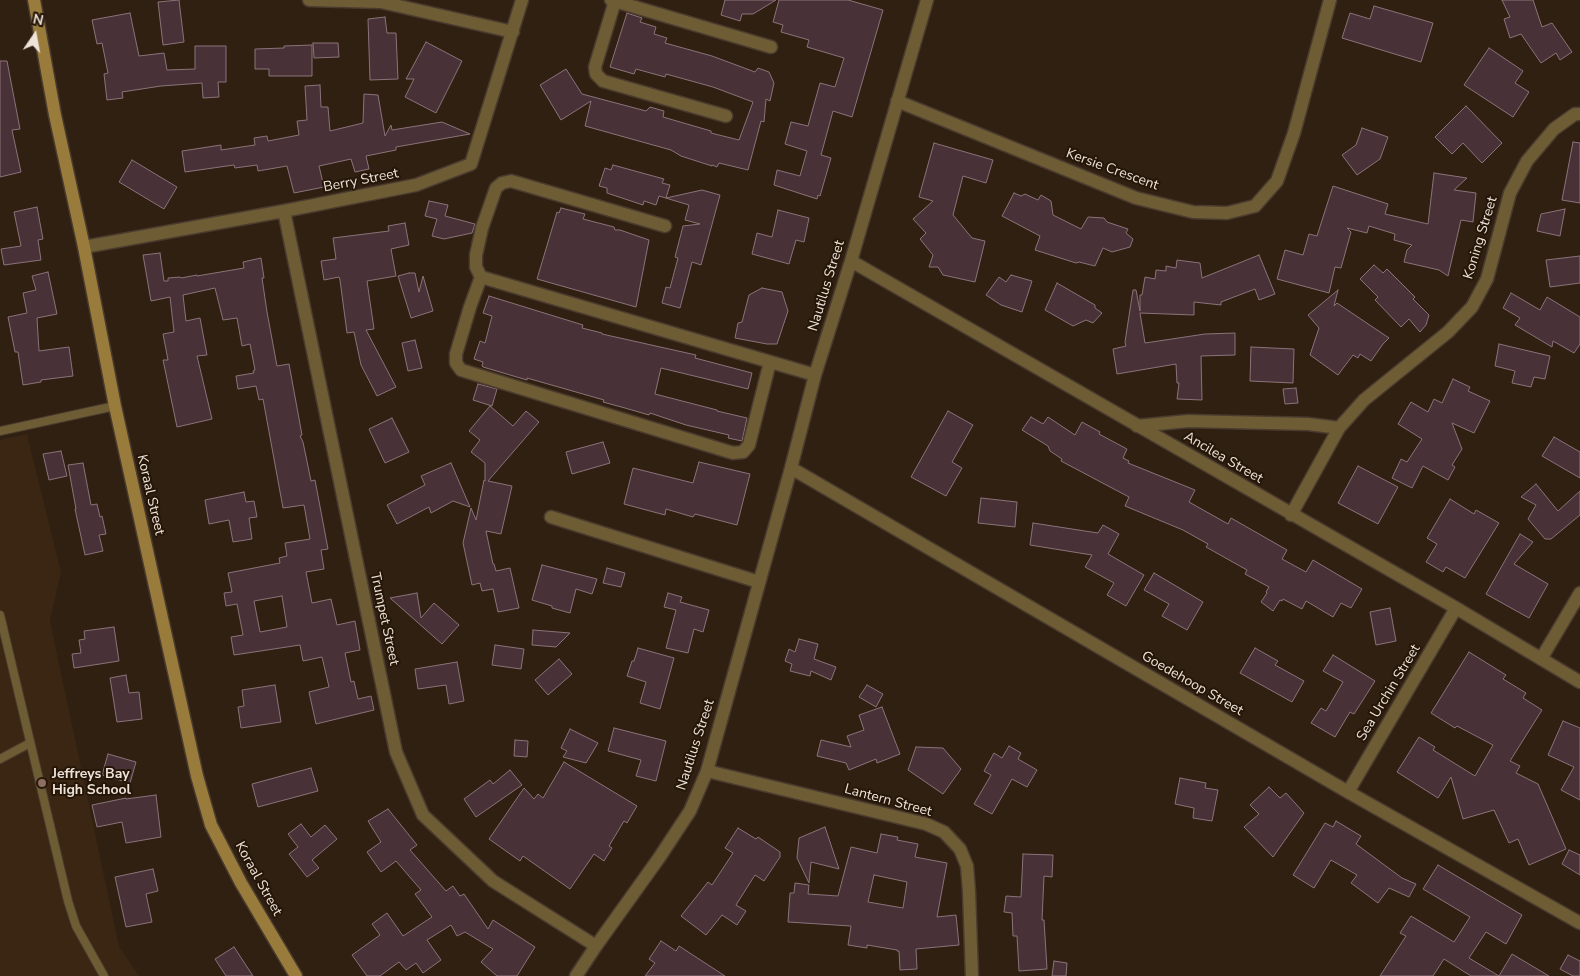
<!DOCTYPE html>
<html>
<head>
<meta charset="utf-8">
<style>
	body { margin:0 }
	#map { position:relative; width:1580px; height:976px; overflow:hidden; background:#2f2012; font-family:"Nunito Sans",sans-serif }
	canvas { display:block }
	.north { position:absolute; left:10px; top:10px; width:50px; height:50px; -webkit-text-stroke:4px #251608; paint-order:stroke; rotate:12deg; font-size:14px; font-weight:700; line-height:20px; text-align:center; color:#ede3d9 }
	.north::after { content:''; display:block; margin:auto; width:18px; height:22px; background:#ede3d9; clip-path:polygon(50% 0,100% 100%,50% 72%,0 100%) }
</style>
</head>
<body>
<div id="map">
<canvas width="1580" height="976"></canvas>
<div class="north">N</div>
</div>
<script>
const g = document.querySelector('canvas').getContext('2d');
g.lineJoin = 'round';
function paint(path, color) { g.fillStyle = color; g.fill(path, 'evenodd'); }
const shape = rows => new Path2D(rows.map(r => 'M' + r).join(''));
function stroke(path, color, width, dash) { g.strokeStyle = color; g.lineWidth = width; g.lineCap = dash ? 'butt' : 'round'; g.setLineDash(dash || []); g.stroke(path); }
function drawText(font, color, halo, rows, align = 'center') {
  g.font = font + ' "Nunito Sans",sans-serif'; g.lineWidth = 4; g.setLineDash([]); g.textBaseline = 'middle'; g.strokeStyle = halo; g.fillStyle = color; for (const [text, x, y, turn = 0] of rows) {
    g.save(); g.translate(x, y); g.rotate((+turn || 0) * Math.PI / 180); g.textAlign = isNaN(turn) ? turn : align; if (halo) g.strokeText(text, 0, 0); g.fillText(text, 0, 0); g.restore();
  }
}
paint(shape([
	[27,434,61,572,50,621,119,946,139,976,0,976,0,440]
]), '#3a2612');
const building = shape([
	[179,0,184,42,163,45,158,2,179,0],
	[725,0,776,0,753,14,742,14,740,21,721,15,725,0],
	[779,0,848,0,883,10,852,117,833,111,821,155,831,158,820,196,818,195,817,199,774,185,777,170,800,176,807,151,785,144,791,122,808,126,820,83,835,87,844,58,807,47,809,40,781,32,783,25,773,22,779,0],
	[1502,0,1533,0,1542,27,1552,23,1572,52,1560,60,1556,53,1541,63,1521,34,1510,38,1504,19,1510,17,1502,0],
	[1374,6,1433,23,1421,62,1342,38,1350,13,1370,19,1374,6],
	[130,13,139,56,164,53,167,70,195,69,195,46,226,46,226,82,218,82,219,97,203,98,202,83,161,86,122,92,123,98,107,100,104,74,108,73,102,43,97,44,92,20,130,13],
	[627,13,642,18,640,22,656,27,654,34,667,38,665,43,712,56,755,72,758,68,769,72,774,83,770,101,766,99,764,122,761,121,748,170,719,163,717,167,712,165,712,166,681,156,671,150,585,126,591,101,561,120,540,85,566,69,582,94,646,111,650,107,664,111,663,117,711,131,711,133,739,140,753,102,713,87,666,74,665,77,636,69,634,74,610,67,627,13],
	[385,17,387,33,396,33,398,79,370,80,368,19,385,17],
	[426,42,462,61,436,113,405,97,414,79,406,79,426,42],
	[313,43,338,43,339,57,314,58,313,43],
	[312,45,312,76,269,76,269,69,255,69,255,49,284,48,284,46,312,45],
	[1489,48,1523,71,1515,83,1529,92,1513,117,1464,85,1489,48],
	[0,61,7,61,20,129,12,130,21,172,0,177,0,61],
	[320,85,321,107,328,107,330,131,363,123,364,94,378,95,385,136,391,125,392,130,442,122,470,134,396,147,396,150,366,156,369,169,355,172,351,159,319,166,324,187,294,193,287,166,258,171,257,165,235,168,234,165,185,172,182,151,221,145,221,150,255,145,254,138,267,136,268,141,299,135,297,121,307,120,305,86,320,85],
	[1466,106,1502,143,1482,163,1463,143,1452,154,1435,137,1466,106],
	[1362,128,1388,137,1380,159,1357,175,1342,155,1356,145,1362,128],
	[1573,142,1580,143,1580,203,1562,200,1573,142],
	[934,143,993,160,986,183,963,176,953,215,972,238,985,241,975,282,943,275,938,267,929,267,933,255,920,239,926,233,913,219,933,201,919,197,934,143],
	[132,160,177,187,164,209,119,182,132,160],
	[613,165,664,179,662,183,670,185,666,198,702,190,720,195,701,265,692,262,680,308,662,303,666,287,670,288,678,258,675,257,683,226,700,224,685,220,689,205,659,196,656,205,644,201,643,205,607,193,607,188,599,186,605,168,611,170,613,165],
	[1434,173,1467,178,1454,190,1476,193,1473,222,1461,220,1448,276,1439,270,1404,262,1407,250,1412,245,1394,240,1395,234,1369,226,1367,233,1347,228,1351,232,1341,268,1335,267,1329,293,1277,279,1285,250,1303,255,1309,234,1317,236,1333,186,1388,204,1385,214,1428,224,1434,173],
	[1014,193,1021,196,1025,194,1038,200,1041,195,1051,201,1053,215,1081,229,1088,217,1104,218,1107,222,1128,229,1126,233,1133,239,1130,247,1112,252,1103,248,1095,266,1079,262,1076,263,1035,250,1040,236,1002,216,1014,193],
	[429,201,448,205,445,216,475,224,472,233,444,239,432,236,437,219,425,216,429,201],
	[37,207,43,239,38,240,41,260,4,265,1,249,21,246,14,212,37,207],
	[561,208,585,214,583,219,614,227,615,230,620,230,649,240,636,307,537,279,557,212,559,213,561,208],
	[1565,209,1560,236,1537,231,1541,214,1565,209],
	[778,210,809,218,804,242,796,240,789,264,752,254,757,233,772,237,778,210],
	[405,223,409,245,391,249,396,276,367,281,374,329,366,330,396,387,377,396,361,365,354,332,347,333,340,280,339,277,324,280,321,261,336,259,333,238,389,231,388,226,405,223],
	[160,253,164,281,168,281,168,278,180,277,181,278,197,275,197,276,244,268,243,262,261,258,264,278,262,278,267,312,277,366,289,364,302,435,300,436,303,442,311,481,315,480,328,549,321,550,324,569,306,572,312,603,331,599,337,625,355,621,360,650,345,653,351,682,354,681,358,699,371,696,374,710,316,724,309,692,329,687,322,657,303,661,300,645,234,655,231,637,243,635,237,604,226,606,224,593,232,592,228,573,280,563,279,558,287,556,285,543,310,539,304,505,283,508,263,399,259,400,256,386,238,389,236,376,254,373,253,371,255,370,250,344,242,346,237,318,223,320,215,288,183,295,186,321,200,318,207,355,197,356,212,419,177,427,163,360,168,360,163,334,174,332,170,297,151,301,143,255,160,253],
	[282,596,287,627,260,632,254,601,282,596],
	[1259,255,1275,294,1259,300,1255,289,1221,302,1221,305,1194,302,1194,315,1140,313,1145,343,1205,334,1235,333,1235,355,1201,356,1202,400,1177,399,1179,383,1177,383,1176,364,1117,374,1113,349,1126,346,1125,342,1133,290,1136,290,1140,311,1140,295,1142,295,1145,277,1155,279,1156,270,1166,271,1166,266,1176,268,1177,260,1200,263,1202,278,1259,255],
	[1580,256,1580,283,1550,287,1546,260,1580,256],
	[1374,265,1383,273,1387,269,1415,297,1413,299,1429,315,1426,325,1420,332,1409,319,1401,327,1375,300,1378,297,1360,279,1374,265],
	[48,272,57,314,37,318,39,351,69,347,73,376,41,380,41,382,23,385,18,352,15,352,8,317,27,313,23,293,36,290,32,276,48,272],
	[409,273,415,273,419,292,423,276,433,311,411,318,398,276,409,273],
	[1011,275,1032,281,1022,312,1001,305,986,295,999,277,1006,282,1011,275],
	[1057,283,1095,305,1095,308,1102,313,1093,323,1086,320,1073,326,1045,310,1057,283],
	[762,288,782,292,788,311,777,344,767,344,735,338,738,323,742,322,749,295,762,288],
	[1338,290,1334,306,1337,303,1389,338,1383,344,1371,361,1360,354,1358,358,1353,355,1338,375,1310,355,1319,328,1308,315,1338,290],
	[1511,293,1540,310,1547,297,1580,317,1580,344,1574,353,1553,341,1552,347,1515,325,1520,318,1503,308,1511,293],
	[489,296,583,325,582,328,602,333,602,334,696,355,695,358,752,373,748,389,661,368,655,394,717,410,717,411,747,418,742,441,728,438,729,435,686,425,650,413,649,415,625,408,603,402,604,400,527,378,527,380,483,367,482,366,483,362,474,359,480,341,485,343,492,316,483,313,489,296],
	[415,340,422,368,408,371,402,343,415,340],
	[1499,344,1550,356,1545,379,1534,377,1531,387,1512,383,1515,371,1495,366,1499,344],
	[1251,347,1294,349,1293,383,1250,381,1251,347],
	[1453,379,1470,387,1468,391,1490,401,1474,433,1452,423,1462,449,1452,465,1455,467,1448,480,1423,466,1412,488,1392,478,1401,459,1407,462,1422,439,1398,424,1411,402,1428,412,1434,399,1442,403,1453,379],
	[478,384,497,389,492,406,473,400,478,384],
	[1296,388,1298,403,1285,404,1283,389,1296,388],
	[490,406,513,426,526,411,539,422,488,481,512,486,501,534,486,531,493,564,494,564,496,571,510,568,519,608,498,612,493,589,482,591,480,583,472,585,463,543,471,508,476,520,484,480,485,481,485,463,471,452,480,440,469,431,490,406],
	[948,411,973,425,952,462,962,468,946,496,911,477,948,411],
	[1031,417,1043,424,1048,417,1075,435,1082,422,1100,432,1099,434,1127,449,1123,458,1129,461,1128,463,1195,490,1189,502,1228,524,1231,518,1287,550,1282,559,1306,572,1313,560,1362,589,1351,608,1341,603,1333,617,1306,601,1302,609,1283,599,1282,601,1280,600,1273,611,1261,602,1267,593,1266,592,1269,587,1245,574,1247,570,1206,547,1208,544,1183,530,1125,506,1129,497,1061,461,1062,459,1050,451,1048,446,1022,430,1031,417],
	[392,418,409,452,385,463,369,429,392,418],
	[1554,437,1580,452,1580,478,1542,456,1554,437],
	[603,442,610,463,572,474,566,452,603,442],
	[61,451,67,476,49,480,43,454,61,451],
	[699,462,750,474,737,525,695,514,693,517,666,509,665,515,624,504,633,468,693,483,699,462],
	[83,463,91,505,97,504,100,517,102,516,106,534,99,535,103,551,85,555,75,509,76,509,68,465,83,463],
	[451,463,470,507,453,501,431,513,429,507,397,524,387,505,425,485,421,476,451,463],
	[1358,466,1398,487,1378,524,1338,503,1358,466],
	[1536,484,1558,511,1580,491,1580,515,1551,539,1545,539,1528,519,1536,505,1521,497,1536,484],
	[244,492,246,502,254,501,257,517,249,518,252,539,233,542,229,520,209,524,205,500,244,492],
	[981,498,1017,502,1015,527,978,523,981,498],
	[1450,499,1474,514,1476,510,1499,523,1465,578,1446,567,1443,572,1426,562,1437,544,1427,538,1450,499],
	[1033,523,1098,533,1103,525,1119,534,1108,554,1144,575,1126,606,1107,595,1114,583,1085,567,1092,555,1030,545,1033,523],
	[1520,534,1533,542,1514,564,1548,584,1529,618,1486,594,1520,534],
	[542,565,597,579,592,594,576,589,570,613,552,608,552,606,532,600,542,565],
	[607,568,625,573,621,587,603,583,607,568],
	[1154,573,1203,602,1187,630,1162,616,1169,604,1144,590,1154,573],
	[417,593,421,618,434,603,459,625,442,644,390,598,417,593],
	[668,593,682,597,680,602,709,610,703,632,694,629,688,653,666,648,676,610,664,607,668,593],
	[1390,608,1396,641,1376,645,1370,612,1390,608],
	[114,627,119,661,74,668,72,654,81,653,79,640,85,639,84,631,114,627],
	[533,630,570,633,556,647,532,645,533,630],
	[799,639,818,644,814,659,836,667,831,680,811,671,810,676,790,671,792,664,785,661,789,649,795,652,799,639],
	[495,645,524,649,521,669,492,665,495,645],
	[638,648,674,658,660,709,640,703,646,682,627,676,632,661,634,661,638,648],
	[1255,648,1278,661,1275,665,1304,681,1292,702,1240,673,1255,648],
	[1469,652,1506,675,1503,679,1526,693,1523,698,1542,710,1510,761,1520,766,1516,773,1538,784,1566,849,1529,865,1518,839,1509,843,1494,810,1463,819,1451,777,1438,798,1397,772,1419,737,1435,747,1433,750,1475,776,1493,745,1457,726,1455,728,1431,713,1469,652],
	[1333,655,1375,681,1354,714,1350,712,1335,737,1311,723,1321,708,1326,711,1343,682,1323,671,1333,655],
	[559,659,572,674,548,695,535,680,559,659],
	[457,662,464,701,449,704,446,685,418,689,415,669,457,662],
	[126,675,129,693,139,692,142,719,117,722,110,678,126,675],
	[275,685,281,722,241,728,238,707,244,706,242,690,275,685],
	[867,685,883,694,876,707,859,697,867,685],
	[882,707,900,754,877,763,876,759,849,770,846,763,817,756,821,740,851,747,847,736,864,730,859,715,882,707],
	[1563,721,1580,728,1580,800,1561,790,1574,767,1548,755,1563,721],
	[614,728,666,741,656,781,636,776,641,760,608,751,614,728],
	[570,729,598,743,586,763,563,757,567,751,561,748,570,729],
	[515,740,528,741,527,757,514,756,515,740],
	[1009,746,1021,753,1018,759,1037,770,1027,787,1012,779,992,814,974,804,991,775,984,771,994,753,1002,758,1009,746],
	[916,747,943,748,961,769,943,794,908,770,916,747],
	[108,754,136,762,130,783,102,775,108,754],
	[564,762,637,806,627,823,624,821,609,846,612,848,604,861,594,854,570,889,523,856,520,861,489,839,524,788,534,799,538,794,543,798,564,762],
	[311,768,318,791,258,807,252,784,311,768],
	[510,770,522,785,476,817,464,799,490,780,493,784,510,770],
	[1180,778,1206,783,1205,788,1218,790,1212,821,1193,818,1194,808,1175,804,1180,778],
	[1269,787,1280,798,1286,793,1304,813,1273,857,1244,827,1259,814,1250,805,1269,787],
	[156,795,161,837,126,843,122,822,97,827,92,805,126,798,126,799,156,795],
	[388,809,417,845,410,850,446,891,453,886,460,896,464,894,488,929,493,920,535,947,517,976,497,976,481,962,493,949,465,932,457,936,451,925,427,940,441,960,423,973,416,963,406,970,399,962,380,976,367,976,352,955,380,935,372,924,387,913,403,936,432,917,415,894,421,890,396,861,381,872,367,852,381,842,368,821,388,809],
	[1336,821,1361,836,1356,844,1402,878,1416,884,1409,897,1389,888,1378,903,1351,883,1357,875,1331,860,1314,888,1293,875,1325,823,1333,827,1336,821],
	[301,824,311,837,325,825,337,839,312,860,319,868,307,877,289,854,298,847,288,834,301,824],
	[825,827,839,869,811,862,809,883,797,858,799,838,825,827],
	[738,828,756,839,758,837,780,852,780,857,764,881,755,875,736,905,746,911,737,925,722,915,706,935,681,916,708,882,712,885,733,853,725,848,738,828],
	[881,834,898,837,897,840,918,844,915,857,947,863,937,917,956,915,959,945,916,949,917,969,900,970,899,951,897,951,897,950,867,945,867,948,848,945,851,926,788,922,790,893,794,893,795,883,809,885,808,894,838,896,851,847,877,853,881,834],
	[874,875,907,882,903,908,868,902,874,875],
	[1569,850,1580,855,1580,875,1562,864,1569,850],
	[1023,854,1053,855,1052,877,1044,876,1042,920,1044,920,1047,969,1019,971,1017,936,1013,936,1012,913,1004,912,1006,896,1021,897,1023,854],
	[1438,865,1522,915,1506,944,1486,932,1469,958,1499,976,1512,954,1549,976,1471,976,1444,959,1433,976,1380,976,1406,936,1400,933,1411,916,1454,942,1470,917,1423,889,1438,865],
	[153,869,158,891,146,894,152,922,126,927,115,877,153,869],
	[661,941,676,951,679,946,725,976,645,976,655,963,649,959,661,941],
	[234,947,253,976,226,976,215,959,234,947],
	[1568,955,1580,961,1580,976,1573,976,1560,969,1568,955],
	[1054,961,1067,963,1066,976,1052,976,1054,961]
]);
paint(building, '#483238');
stroke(building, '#8c7279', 1);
const lane = shape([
	[0,431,115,406],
	[0,615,68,901,76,926,104,976],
	[0,759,30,743]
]);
const street = shape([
	[309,0,381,2,513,32],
	[611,0,771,47],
	[615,1,595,67,596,74,603,81,726,116],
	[897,101,1136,198,1193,212,1227,213,1255,206,1277,181,1294,133,1330,0],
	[284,211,396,752,423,815,493,881,596,946],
	[665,226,511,181,502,183,496,188,482,228,476,255,476,267,481,277,815,375],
	[84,247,284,211,416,185,471,164,522,0],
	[851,261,1456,608,1580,682],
	[481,277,470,307,456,354,456,363,461,370,733,453,743,452,749,445,770,362],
	[1137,426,1188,421,1308,424,1339,428],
	[791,468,1348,792,1580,923],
	[1291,515,1339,428,1364,400,1448,332,1472,307,1487,279,1510,193,1527,161,1554,129,1575,114,1580,114],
	[551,517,759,582],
	[1541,659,1580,593],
	[707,771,926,824,944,832,960,849,967,866,969,891,972,976],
	[1348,792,1456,608],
	[576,976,596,946,659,858,690,811,707,771,791,468,815,375,851,261,927,0]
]);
const secondary = shape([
	[34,0,55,115,84,247,115,406,197,776,211,825,241,883,296,976]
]);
stroke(lane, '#4a3b2e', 10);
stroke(street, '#4a3b2e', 15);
stroke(secondary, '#4a3b2e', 15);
stroke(lane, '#6e5c35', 8);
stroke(street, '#6e5c35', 12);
stroke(secondary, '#997b3b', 12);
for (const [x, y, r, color] of [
	[42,783,5,"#8d6e63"]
]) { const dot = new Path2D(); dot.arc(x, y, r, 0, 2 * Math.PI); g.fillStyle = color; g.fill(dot); stroke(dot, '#251608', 2); }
drawText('14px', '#ede3d9', '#251608', [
	["Kersie Crescent",1112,170,20],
	["Berry Street",361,181,-11],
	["Koning Street",1481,238,-73],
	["Nautilus Street",827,286,-73],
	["Ancilea Street",1223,458,30],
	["Koraal Street",150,495,77],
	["Trumpet Street",384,619,78],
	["Goedehoop Street",1192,684,30],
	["Sea Urchin Street",1389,693,-59],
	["Nautilus Street",696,745,-72],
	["Lantern Street",888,801,15],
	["Koraal Street",258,879,61]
]);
drawText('bold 14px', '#ede3d9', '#251608', [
	["Jeffreys Bay",52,775],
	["High School",52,791]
], 'left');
</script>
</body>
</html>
